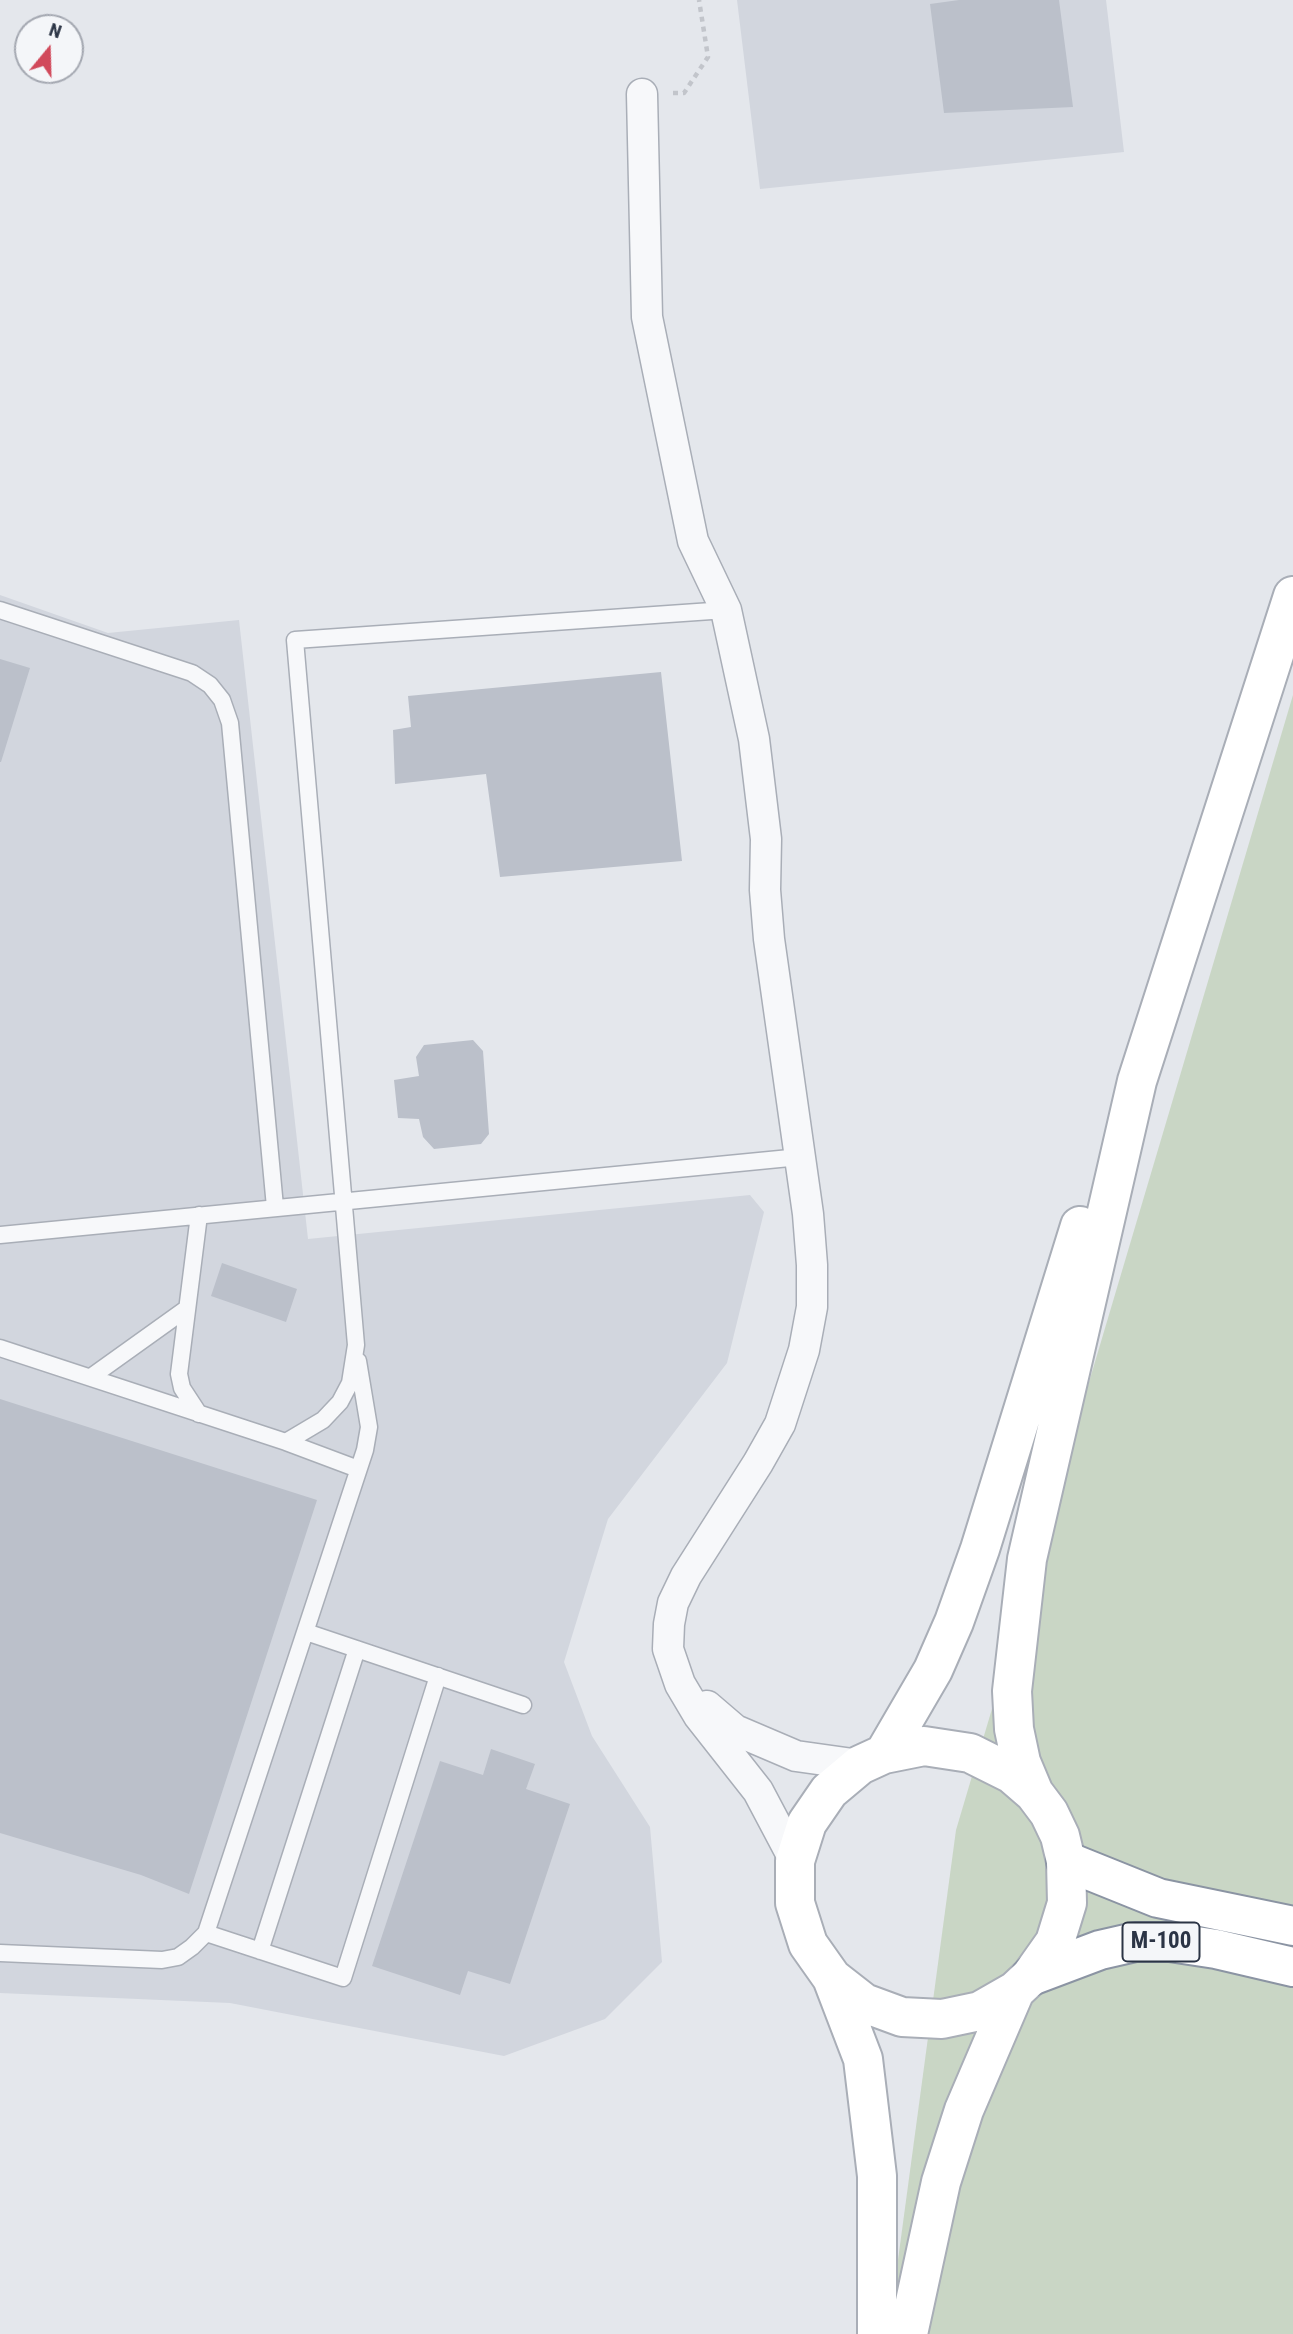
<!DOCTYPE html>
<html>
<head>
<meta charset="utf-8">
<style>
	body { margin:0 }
	#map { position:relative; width:1293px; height:2334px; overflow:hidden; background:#e4e7ec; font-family:"Roboto Condensed",sans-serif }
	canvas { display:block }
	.north { position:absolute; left:14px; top:14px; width:70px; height:70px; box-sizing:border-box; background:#f4f6f9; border:2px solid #a4a8b1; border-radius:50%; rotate:19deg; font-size:19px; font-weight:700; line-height:28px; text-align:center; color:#2b3445 }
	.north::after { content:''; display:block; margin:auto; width:24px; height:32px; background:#d1495b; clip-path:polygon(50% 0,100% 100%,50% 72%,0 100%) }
</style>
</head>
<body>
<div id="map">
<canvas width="1293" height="2334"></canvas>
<div class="north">N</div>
</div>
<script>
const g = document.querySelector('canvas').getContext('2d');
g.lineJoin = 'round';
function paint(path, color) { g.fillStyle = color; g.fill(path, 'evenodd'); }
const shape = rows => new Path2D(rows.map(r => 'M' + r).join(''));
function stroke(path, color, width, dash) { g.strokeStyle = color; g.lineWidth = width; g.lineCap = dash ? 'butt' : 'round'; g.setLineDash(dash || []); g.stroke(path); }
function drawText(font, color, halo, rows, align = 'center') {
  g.font = font + ' "Roboto Condensed",sans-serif'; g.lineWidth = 6; g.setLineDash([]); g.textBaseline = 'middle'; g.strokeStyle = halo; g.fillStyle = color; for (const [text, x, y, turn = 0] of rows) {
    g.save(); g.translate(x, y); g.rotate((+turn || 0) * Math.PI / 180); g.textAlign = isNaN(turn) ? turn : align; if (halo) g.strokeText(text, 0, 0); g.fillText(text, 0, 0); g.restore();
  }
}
paint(shape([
	[737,0,1106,0,1124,152,760,189],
	[0,595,108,633,239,620,308,1239,750,1195,764,1212,727,1363,608,1519,564,1662,592,1736,650,1827,662,1962,605,2019,504,2056,230,2003,0,1993]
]), '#d2d6de');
paint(shape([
	[1293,695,1293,2334,888,2334,956,1830]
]), '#c9d6c5');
paint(shape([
	[959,0,1059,0,1073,107,944,113,930,4],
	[0,659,30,668,1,762,0,762],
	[661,672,682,861,500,877,486,774,395,784,393,730,411,727,408,696],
	[473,1040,483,1051,489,1134,481,1144,434,1149,423,1137,419,1119,398,1118,394,1080,419,1076,416,1057,424,1045],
	[222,1263,297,1289,286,1322,211,1296],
	[0,1399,317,1500,189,1894,141,1875,0,1833],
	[491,1749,535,1764,526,1789,570,1804,510,1984,468,1971,460,1995,372,1966,440,1761,483,1775]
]), '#bbc0ca');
const lane = shape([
	[0,610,192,673,210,685,222,700,230,723,275,1207],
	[199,1215,179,1374,182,1388,199,1414],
	[0,1235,800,1157],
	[0,1348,286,1442,358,1469],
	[91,1377,186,1309],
	[286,1442,323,1420,340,1402,350,1383,356,1345,295,640,726,610],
	[306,1632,523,1705],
	[206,1933,343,1978,438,1676],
	[260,1951,357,1649],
	[0,1953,162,1960,178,1957,192,1947,206,1933,365,1450,369,1427,358,1361]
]);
const street = shape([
	[642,94,647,317,693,541,726,610,754,739,766,839,765,890,769,939,808,1214,812,1265,812,1307,804,1350,780,1424,758,1463,686,1576,673,1603,669,1624,668,1649,680,1684,699,1716,758,1791,795,1861],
	[707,1706,735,1730,796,1756,860,1765]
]);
const secondary = shape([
	[884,1754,933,1670,954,1622,980,1549,1080,1226],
	[1034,1793,1021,1762,1014,1729,1012,1691,1027,1559,1137,1081,1293,596],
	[832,1978,864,2003,902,2017,942,2019,980,2011,1015,1991,1031,1976,1055,1942,1067,1903,1066,1861,1060,1836,1049,1813,1034,1793,1012,1774,970,1753,924,1746,884,1754,860,1765,829,1791,807,1823,795,1861,795,1903,808,1944,832,1978,863,2059,877,2176,877,2334],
	[908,2334,941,2182,964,2110,1015,1991]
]);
const highway = shape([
	[1066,1861,1158,1898,1293,1926],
	[1031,1976,1100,1950,1135,1942,1170,1942,1216,1949,1293,1967]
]);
stroke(lane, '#a9aeb7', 19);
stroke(street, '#a9aeb7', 33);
stroke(secondary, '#a9aeb7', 42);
stroke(highway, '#8b94a3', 42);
stroke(shape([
	[673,93,684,93,708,57,699,0]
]), '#c2c5cb', 4.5, [5, 5]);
stroke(lane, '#f7f8fa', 16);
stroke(street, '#f7f8fa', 30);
stroke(secondary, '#fff', 38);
stroke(highway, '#fff', 38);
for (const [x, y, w] of [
	[1161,1942,77]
]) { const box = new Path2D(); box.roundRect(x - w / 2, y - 19.5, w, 39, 5); g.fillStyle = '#f4f6f9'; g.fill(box); stroke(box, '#2b3445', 2); }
drawText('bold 23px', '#2b3445', null, [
	["M-100",1161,1942]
]);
</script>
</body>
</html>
